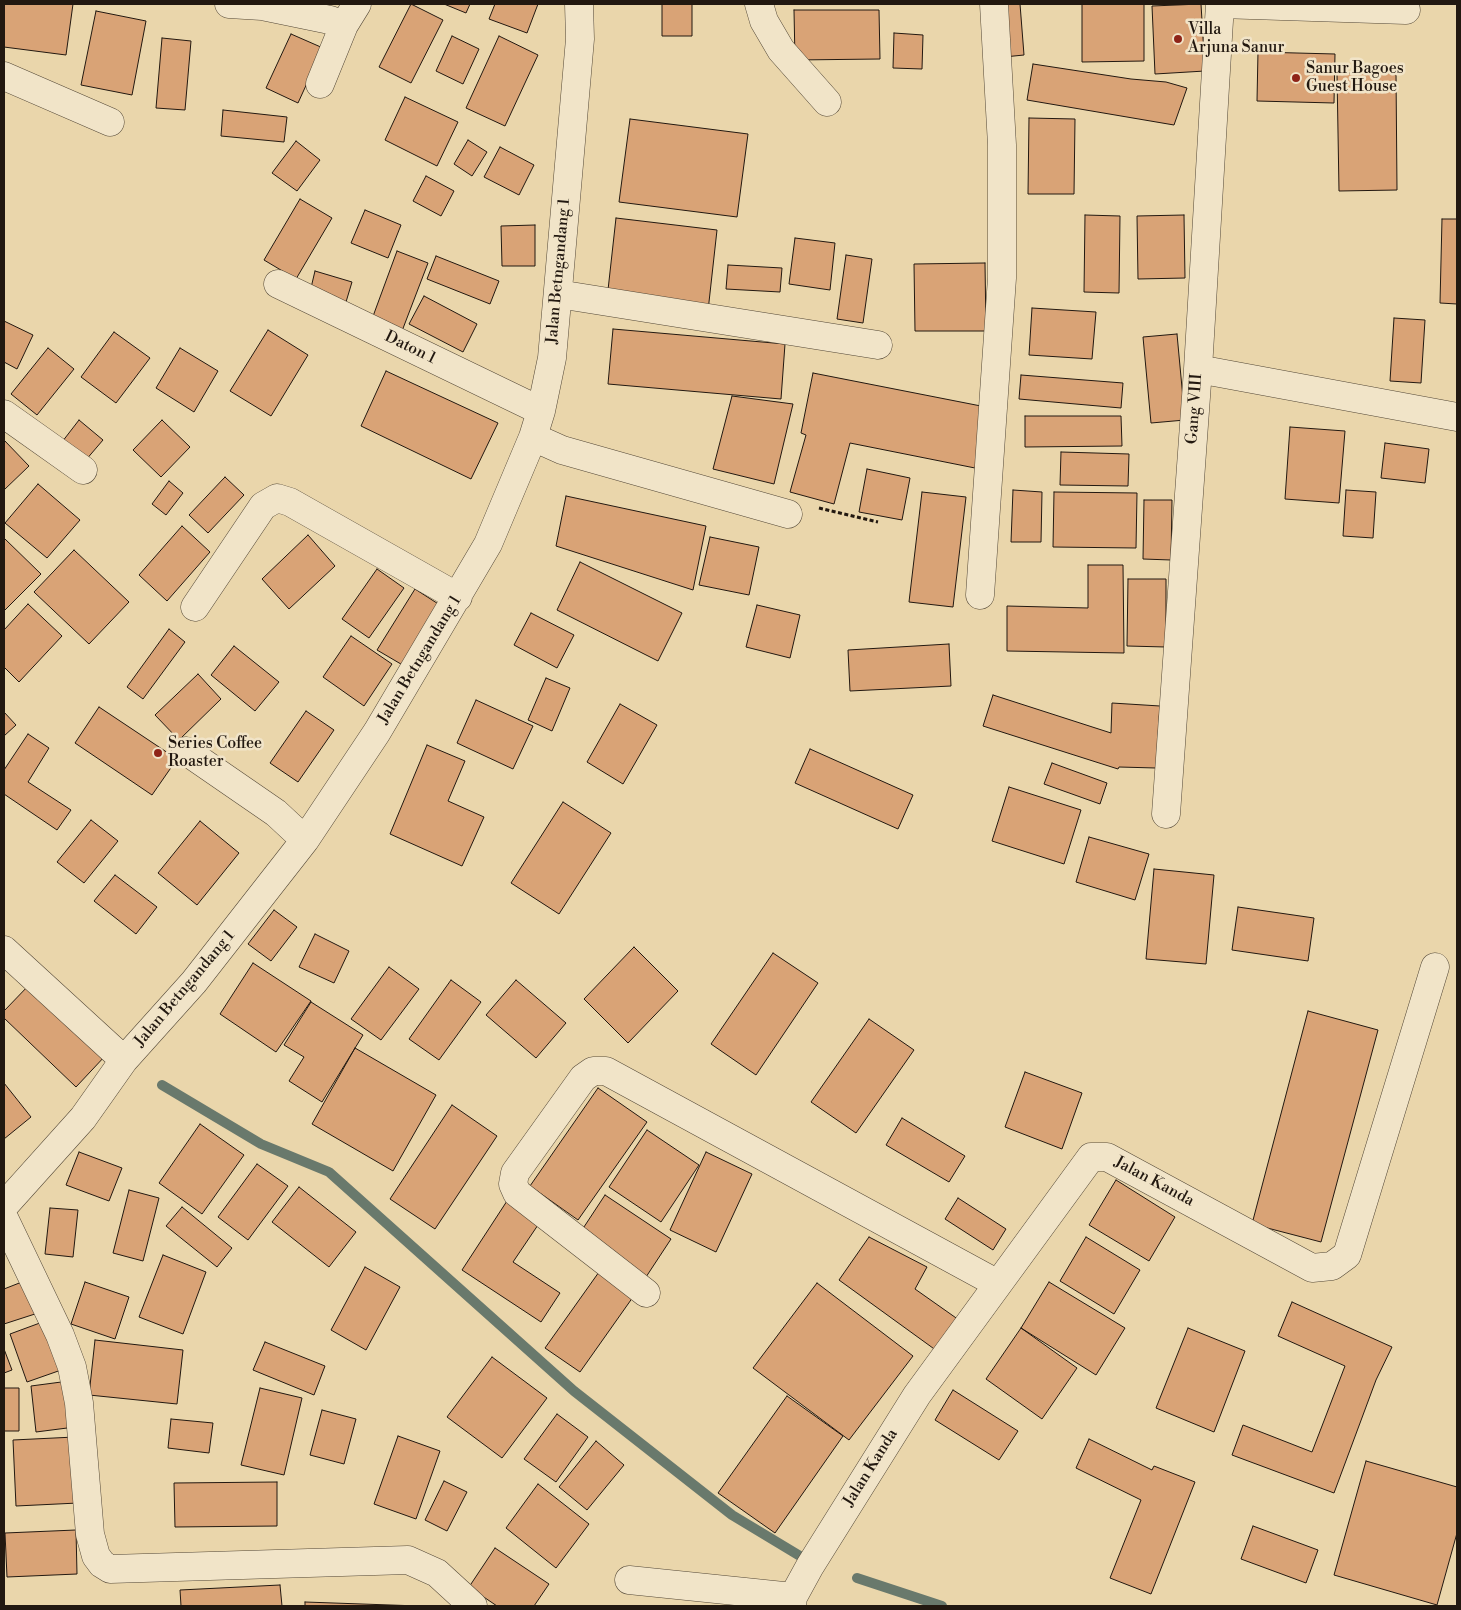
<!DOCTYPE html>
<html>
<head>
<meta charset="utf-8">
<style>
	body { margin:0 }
	#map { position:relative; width:1461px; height:1610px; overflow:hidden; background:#ead6ab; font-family:"Libre Bodoni",serif }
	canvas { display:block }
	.frame { position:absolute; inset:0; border:5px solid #221810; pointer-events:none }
</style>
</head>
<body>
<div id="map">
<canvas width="1461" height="1610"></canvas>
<div class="frame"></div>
</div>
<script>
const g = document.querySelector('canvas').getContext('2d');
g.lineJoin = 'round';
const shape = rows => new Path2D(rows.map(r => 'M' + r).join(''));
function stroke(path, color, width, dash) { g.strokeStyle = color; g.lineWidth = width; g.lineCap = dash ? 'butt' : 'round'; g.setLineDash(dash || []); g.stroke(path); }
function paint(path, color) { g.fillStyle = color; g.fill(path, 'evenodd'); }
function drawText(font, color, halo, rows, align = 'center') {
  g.font = font + ' "Libre Bodoni",serif'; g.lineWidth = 5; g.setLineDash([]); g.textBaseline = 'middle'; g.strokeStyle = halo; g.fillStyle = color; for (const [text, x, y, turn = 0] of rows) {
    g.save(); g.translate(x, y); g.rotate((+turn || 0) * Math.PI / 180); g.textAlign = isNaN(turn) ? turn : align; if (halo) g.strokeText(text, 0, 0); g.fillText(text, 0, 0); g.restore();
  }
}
stroke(shape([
	[162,1085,261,1144,329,1172,574,1391,732,1515,800,1556],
	[857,1578,942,1606]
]), '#69796c', 10);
const building = shape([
	[4,4,73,4,66,55,4,47,4,4],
	[411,4,443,20,411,83,379,67,411,4],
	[444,4,470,4,466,13,444,4],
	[495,4,538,4,527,33,489,19,495,4],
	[662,4,692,4,692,36,662,36,662,4],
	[1000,4,1020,4,1024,55,1004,57,1000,4],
	[1082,4,1144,4,1144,61,1082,62,1082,4],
	[1201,4,1205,71,1155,74,1152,6,1201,4],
	[794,10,879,10,880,59,795,60,794,10],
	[96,11,146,21,132,95,81,85,96,11],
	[894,33,923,35,922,69,893,68,894,33],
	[291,34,323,48,298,103,266,88,291,34],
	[452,36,479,49,463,84,436,71,452,36],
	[499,36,538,55,505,126,466,108,499,36],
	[162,38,191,41,185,110,156,108,162,38],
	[1258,52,1335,54,1334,103,1257,101,1258,52],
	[1033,64,1131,79,1166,82,1187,88,1174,125,1027,100,1033,64],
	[1337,73,1396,73,1397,190,1339,191,1337,73],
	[405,97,458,122,437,166,385,140,405,97],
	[223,110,287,117,284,142,221,136,223,110],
	[1029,118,1075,119,1074,194,1028,194,1029,118],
	[630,119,748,134,737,217,619,202,630,119],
	[468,140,487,152,472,176,454,164,468,140],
	[296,141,320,160,297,191,272,173,296,141],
	[500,147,534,165,519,195,484,177,500,147],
	[426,176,454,191,441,216,413,201,426,176],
	[300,199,332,218,296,279,264,260,300,199],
	[365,210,401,225,388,258,351,243,365,210],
	[1085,215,1120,216,1119,293,1084,292,1085,215],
	[1184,215,1185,278,1138,279,1137,216,1184,215],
	[616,218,717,230,708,311,607,299,616,218],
	[1442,219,1457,219,1457,304,1440,303,1442,219],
	[535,225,535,266,502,266,501,226,535,225],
	[795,238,835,243,830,290,789,284,795,238],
	[397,251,428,263,402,331,372,319,397,251],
	[846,255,872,259,863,323,837,319,846,255],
	[436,256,499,281,490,304,427,279,436,256],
	[985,263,986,331,915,331,914,264,985,263],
	[728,265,782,268,780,292,726,289,728,265],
	[315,271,352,282,346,302,310,292,315,271],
	[424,296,477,324,463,352,409,324,424,296],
	[1032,308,1096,312,1092,359,1029,355,1032,308],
	[1394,318,1425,320,1421,383,1390,381,1394,318],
	[4,321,33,335,17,369,4,362,4,321],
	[613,329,785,344,781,399,608,384,613,329],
	[268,330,308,355,271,416,230,391,268,330],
	[114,332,150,358,116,403,81,377,114,332],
	[1177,334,1185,420,1151,423,1143,337,1177,334],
	[48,348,74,369,37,415,11,394,48,348],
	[180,348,218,371,194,412,156,388,180,348],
	[386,371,498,423,471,479,361,426,386,371],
	[813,373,986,407,975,468,850,443,834,504,790,492,806,435,801,433,813,373],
	[1021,375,1123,383,1121,408,1019,399,1021,375],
	[732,396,793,404,774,484,713,469,732,396],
	[1025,416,1121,416,1122,446,1025,447,1025,416],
	[79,420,103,440,85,461,62,442,79,420],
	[162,420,190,447,161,477,133,450,162,420],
	[1290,427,1345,431,1339,503,1285,499,1290,427],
	[4,440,29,466,4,490,4,440],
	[1385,443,1429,449,1425,483,1381,478,1385,443],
	[1061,452,1129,454,1128,486,1060,485,1061,452],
	[867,469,910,478,902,520,859,512,867,469],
	[225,477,244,495,208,533,189,515,225,477],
	[169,481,183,493,166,515,152,504,169,481],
	[38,484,80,520,47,558,5,523,38,484],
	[1013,490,1042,492,1041,542,1011,542,1013,490],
	[1346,490,1376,492,1373,538,1343,536,1346,490],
	[922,492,966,497,953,607,909,602,922,492],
	[1054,492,1137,493,1136,548,1053,547,1054,492],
	[566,496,706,526,693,590,556,546,566,496],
	[1144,500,1172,500,1171,560,1143,559,1144,500],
	[182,526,210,552,167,601,139,575,182,526],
	[308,535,335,566,289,609,262,579,308,535],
	[710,537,759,547,749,595,699,585,710,537],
	[4,538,41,574,4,611,4,538],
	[74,550,129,602,89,644,34,592,74,550],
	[580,562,682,613,658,661,557,610,580,562],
	[1088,565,1123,565,1124,653,1007,651,1007,606,1088,608,1088,565],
	[377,569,404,588,369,638,342,619,377,569],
	[1128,579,1166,579,1166,647,1127,646,1128,579],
	[415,589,443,607,406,667,377,650,415,589],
	[28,604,62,636,19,682,4,667,4,630,28,604],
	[757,605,800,615,790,658,746,647,757,605],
	[531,613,574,635,557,668,514,645,531,613],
	[169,629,185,642,143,699,127,687,169,629],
	[351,636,392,664,364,706,323,677,351,636],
	[949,644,951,686,850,691,848,650,949,644],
	[234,646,279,682,255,711,211,675,234,646],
	[198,674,221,699,179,740,155,715,198,674],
	[546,678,570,688,552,731,528,720,546,678],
	[993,695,1111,733,1112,703,1160,706,1156,768,1119,767,1118,769,983,726,993,695],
	[476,700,533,726,513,769,457,743,476,700],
	[620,704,657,725,623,784,587,762,620,704],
	[99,707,177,759,152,795,75,743,99,707],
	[306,711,334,730,298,782,270,763,306,711],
	[4,712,16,725,4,736,4,712],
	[28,734,49,748,28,782,71,810,57,830,4,794,4,770,28,734],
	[427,745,465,761,448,801,484,817,462,866,390,834,427,745],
	[810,749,913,795,898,829,795,783,810,749],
	[1052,763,1107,783,1100,804,1044,784,1052,763],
	[1009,787,1081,810,1064,864,992,841,1009,787],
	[563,802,611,833,559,914,511,883,563,802],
	[91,820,118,841,84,883,57,862,91,820],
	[200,821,239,853,197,905,158,873,200,821],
	[1089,837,1149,854,1135,900,1076,882,1089,837],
	[1154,869,1214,875,1206,964,1146,959,1154,869],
	[115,875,157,907,136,934,94,901,115,875],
	[1238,907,1314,918,1308,961,1232,950,1238,907],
	[274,910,297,927,271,961,248,944,274,910],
	[315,934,349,951,334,983,299,967,315,934],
	[634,947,678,991,628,1043,584,999,634,947],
	[773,953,818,983,756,1075,711,1044,773,953],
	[253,963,311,1001,276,1052,220,1014,253,963],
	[389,967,419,989,381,1040,351,1019,389,967],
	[451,980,481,1002,439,1060,409,1039,451,980],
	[516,980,566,1023,536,1058,486,1015,516,980],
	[31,983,106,1055,76,1087,4,1018,4,1011,31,983],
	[311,1002,363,1035,322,1102,289,1081,304,1057,284,1045,311,1002],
	[1308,1011,1378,1030,1321,1242,1252,1224,1308,1011],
	[869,1019,914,1050,856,1133,811,1102,869,1019],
	[355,1048,436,1095,393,1171,312,1124,355,1048],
	[1025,1072,1082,1093,1062,1149,1005,1127,1025,1072],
	[4,1083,31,1117,4,1139,4,1083],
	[598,1088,647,1122,578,1220,530,1186,598,1088],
	[452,1105,497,1136,435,1229,390,1199,452,1105],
	[902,1118,965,1156,949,1182,886,1145,902,1118],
	[200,1124,244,1155,202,1214,159,1183,200,1124],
	[647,1130,699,1165,661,1222,609,1187,647,1130],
	[79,1152,122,1168,109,1201,66,1185,79,1152],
	[706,1152,752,1174,716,1252,670,1230,706,1152],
	[257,1164,288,1186,248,1240,218,1217,257,1164],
	[1116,1180,1175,1217,1149,1261,1089,1225,1116,1180],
	[299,1187,356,1232,329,1267,272,1222,299,1187],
	[129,1190,159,1198,143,1261,113,1253,129,1190],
	[605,1195,671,1239,646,1277,580,1233,605,1195],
	[958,1198,1006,1229,993,1250,945,1219,958,1198],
	[507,1201,540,1222,513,1262,560,1293,541,1322,462,1270,507,1201],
	[182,1207,232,1248,217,1267,166,1226,182,1207],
	[50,1208,78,1210,73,1257,45,1254,50,1208],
	[869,1237,927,1267,915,1289,959,1320,937,1351,839,1280,869,1237],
	[1086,1237,1140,1270,1114,1314,1060,1281,1086,1237],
	[163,1255,206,1272,183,1334,139,1317,163,1255],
	[365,1267,400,1287,366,1350,331,1330,365,1267],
	[599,1272,633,1297,580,1372,545,1348,599,1272],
	[27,1280,38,1313,4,1324,4,1289,27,1280],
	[85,1282,129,1297,115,1339,71,1324,85,1282],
	[1049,1282,1125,1328,1096,1375,1021,1328,1049,1282],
	[817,1283,913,1356,849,1440,753,1368,817,1283],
	[1292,1302,1392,1347,1376,1380,1334,1493,1232,1455,1243,1425,1312,1452,1345,1366,1278,1336,1292,1302],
	[48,1320,64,1369,27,1382,10,1334,48,1320],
	[1021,1328,1077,1368,1042,1419,986,1379,1021,1328],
	[1188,1328,1245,1351,1214,1432,1156,1408,1188,1328],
	[95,1340,183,1350,177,1404,89,1395,95,1340],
	[265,1342,325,1366,314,1395,253,1370,265,1342],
	[4,1349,12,1370,4,1373,4,1349],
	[492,1357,547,1398,502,1458,447,1417,492,1357],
	[69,1381,75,1427,36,1432,31,1386,69,1381],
	[4,1388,19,1388,19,1431,4,1431,4,1388],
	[260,1388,302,1398,284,1475,241,1465,260,1388],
	[953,1390,1018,1431,999,1460,935,1420,953,1390],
	[787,1396,843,1436,775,1533,718,1493,787,1396],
	[322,1410,356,1419,344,1464,310,1455,322,1410],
	[557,1414,588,1437,556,1482,524,1459,557,1414],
	[171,1419,213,1423,209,1453,168,1448,171,1419],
	[398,1436,440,1451,416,1519,374,1504,398,1436],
	[75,1437,78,1503,16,1506,13,1440,75,1437],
	[1089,1439,1152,1470,1154,1466,1195,1482,1151,1594,1110,1578,1141,1500,1076,1468,1089,1439],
	[596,1441,624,1465,587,1510,559,1487,596,1441],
	[1366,1461,1457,1487,1457,1533,1437,1605,1334,1575,1366,1461],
	[444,1481,467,1492,447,1531,425,1520,444,1481],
	[277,1482,277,1526,175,1527,174,1483,277,1482],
	[538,1484,589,1524,556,1568,506,1528,538,1484],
	[1253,1526,1318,1550,1306,1583,1241,1559,1253,1526],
	[76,1530,77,1574,7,1577,5,1533,76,1530],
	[495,1548,549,1584,534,1606,497,1606,469,1587,495,1548],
	[280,1585,282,1606,181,1606,180,1590,280,1585],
	[305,1602,419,1606,305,1606,305,1602]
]);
paint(building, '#d9a376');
stroke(building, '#221810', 1);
const minor = shape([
	[229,4,262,6,330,20,344,25],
	[759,4,764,21,781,50,827,102],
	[1220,4,1406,10],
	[4,76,110,122],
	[320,84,344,25,357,4],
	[278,284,541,411],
	[558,294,878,345],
	[1198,369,1457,417],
	[4,414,83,470],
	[533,437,562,450,788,514],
	[980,595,1002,278,1002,145,994,4],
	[195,607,263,506,277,498,290,502,458,597],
	[186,751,276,813,305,840],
	[1166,814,1198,369,1220,4],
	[4,950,124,1060],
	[4,1206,83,1118,124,1060,194,982,305,840,377,732,488,544,533,437,541,411,552,358,580,39,579,4],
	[4,1218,60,1335,72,1367,79,1403,90,1534,96,1556,102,1564,110,1569,408,1560,437,1573,473,1606],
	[646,1293,517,1193,513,1184,515,1173,583,1078,593,1071,606,1071,998,1284],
	[629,1580,793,1597],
	[792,1606,793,1597,810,1566,917,1395,1091,1157,1107,1157,1312,1268,1332,1266,1347,1255,1435,967]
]);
stroke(minor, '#544837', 29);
stroke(shape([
	[819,508,878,522]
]), '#221810', 3, [4, 2.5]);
stroke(minor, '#f1e4c8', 28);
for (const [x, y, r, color] of [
	[1178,39,5,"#8f2418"],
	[1296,78,5,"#8f2418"],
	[158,753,5,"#8f2418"]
]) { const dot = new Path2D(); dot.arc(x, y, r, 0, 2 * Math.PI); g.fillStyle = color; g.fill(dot); stroke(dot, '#f1e4c8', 2); }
drawText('16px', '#221810', '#f1e4c8', [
	["Villa",1188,30],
	["Arjuna Sanur",1188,48],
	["Sanur Bagoes",1306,69],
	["Guest House",1306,87],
	["Series Coffee",168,744],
	["Roaster",168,762]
], 'left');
drawText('16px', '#221810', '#f1e4c8', [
	["Jalan Betngandang 1",559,271,-85],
	["Daton 1",410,348,26],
	["Gang VIII",1195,409,-86],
	["Jalan Betngandang 1",420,660,-59],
	["Jalan Betngandang 1",185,989,-50],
	["Jalan Kanda",1154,1182,28],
	["Jalan Kanda",871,1468,-58]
]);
</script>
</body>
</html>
